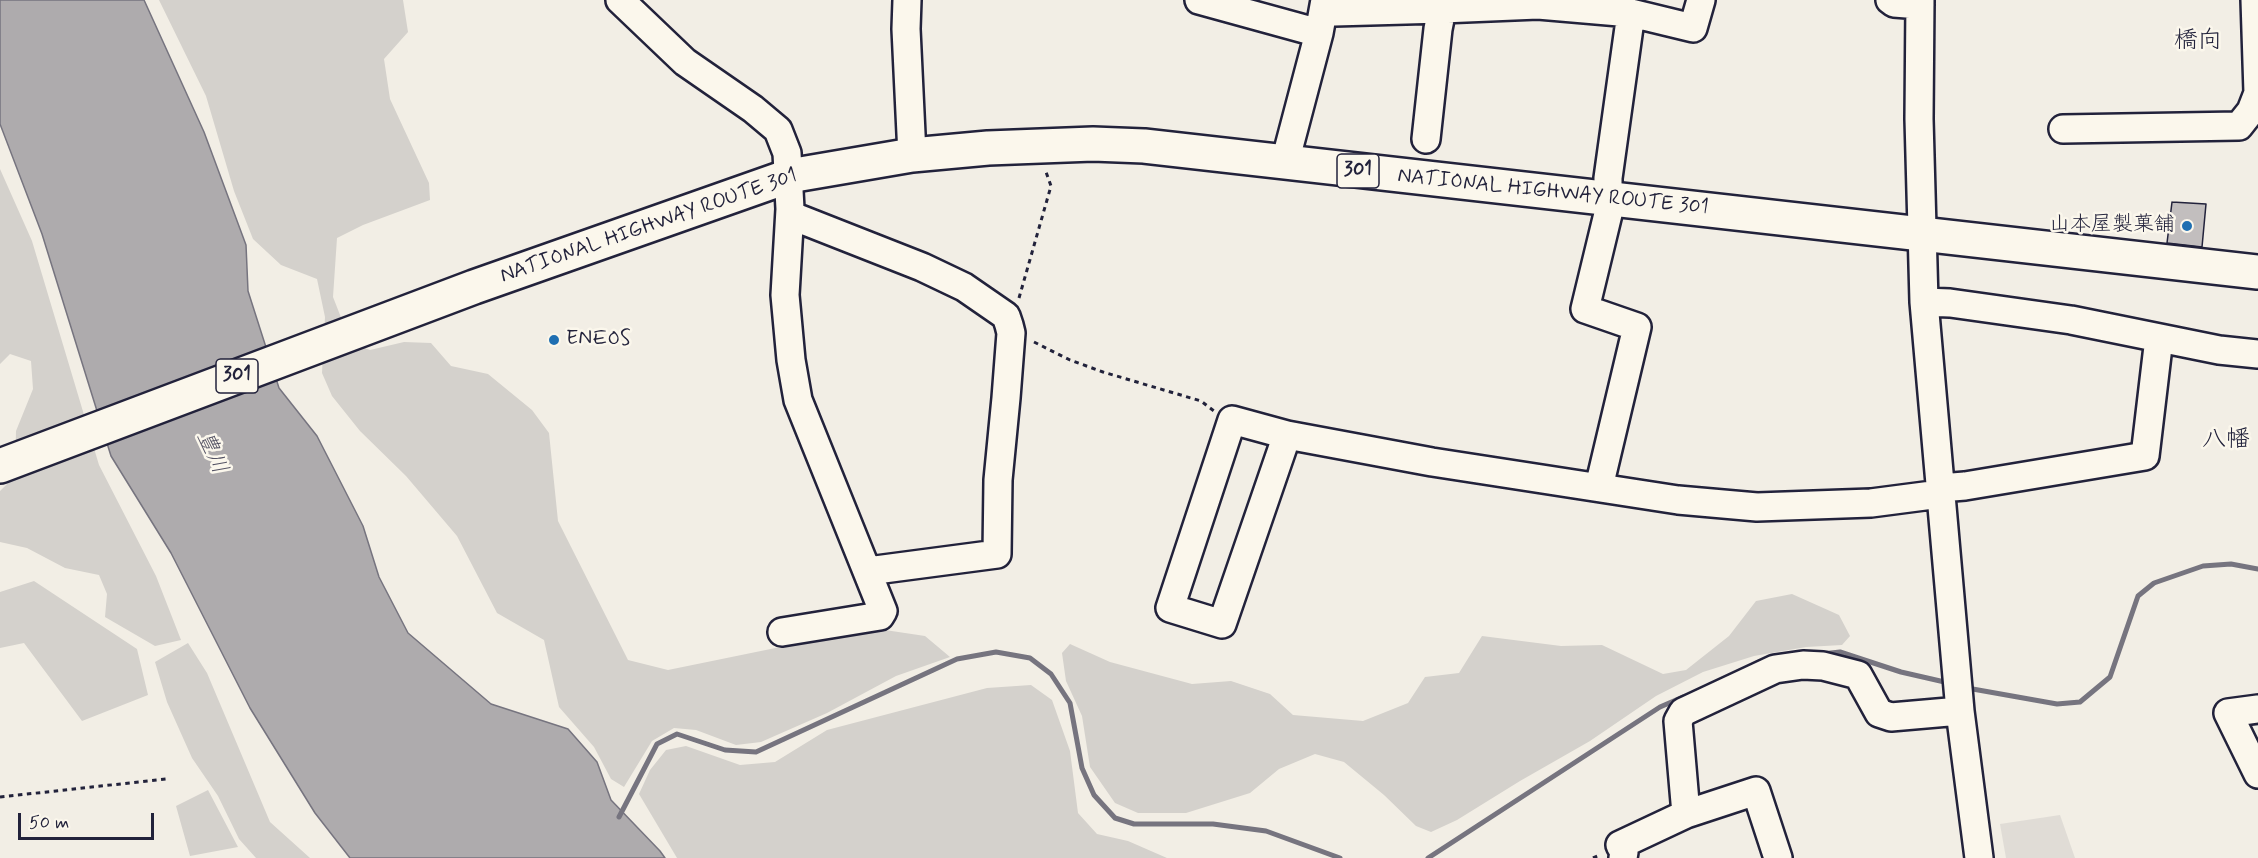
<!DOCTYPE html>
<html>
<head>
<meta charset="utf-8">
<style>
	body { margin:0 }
	#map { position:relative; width:2258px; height:858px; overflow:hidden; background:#f2eee5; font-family:Mynerve,sans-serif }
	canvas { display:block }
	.scale { position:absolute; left:18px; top:813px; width:136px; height:27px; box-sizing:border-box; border:3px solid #22223b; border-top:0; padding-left:8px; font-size:18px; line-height:21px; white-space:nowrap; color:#22223b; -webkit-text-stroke:4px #fbf7ec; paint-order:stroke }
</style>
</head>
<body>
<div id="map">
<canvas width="2258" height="858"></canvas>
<div class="scale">50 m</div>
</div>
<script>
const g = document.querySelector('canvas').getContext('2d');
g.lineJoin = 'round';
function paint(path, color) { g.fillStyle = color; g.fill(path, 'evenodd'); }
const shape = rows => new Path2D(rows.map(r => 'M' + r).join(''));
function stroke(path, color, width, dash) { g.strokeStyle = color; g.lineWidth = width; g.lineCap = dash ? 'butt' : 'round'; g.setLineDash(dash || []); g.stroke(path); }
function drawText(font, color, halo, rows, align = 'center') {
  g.font = font + ' Mynerve,"Klee One",sans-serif'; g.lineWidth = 5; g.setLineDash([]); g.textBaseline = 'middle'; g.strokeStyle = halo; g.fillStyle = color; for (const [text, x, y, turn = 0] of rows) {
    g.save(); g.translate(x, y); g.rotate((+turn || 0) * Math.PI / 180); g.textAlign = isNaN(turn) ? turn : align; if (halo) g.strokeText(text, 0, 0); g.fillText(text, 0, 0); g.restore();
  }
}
paint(shape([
	[2060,815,2075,858,2006,858,2000,824]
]), '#e0dcd6');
paint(shape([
	[159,0,403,0,408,32,384,59,390,99,429,183,430,200,363,225,337,238,333,297,351,343,370,350,404,342,431,343,451,366,488,374,532,410,549,433,558,521,628,660,668,670,839,635,885,630,925,636,950,657,896,676,827,713,761,742,736,745,696,730,674,728,652,741,624,787,611,779,594,747,559,707,544,640,497,613,457,536,406,476,360,431,332,396,322,373,325,317,317,279,281,265,253,239,234,191,206,96],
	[0,169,32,241,99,465,156,576,181,640,155,646,105,617,107,594,99,575,65,568,27,548,0,542,0,491,15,476,16,431,33,389,31,361,10,354,0,364],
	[34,581,137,649,148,695,82,721,24,643,0,648,0,592],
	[1792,594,1839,615,1850,636,1842,645,1806,647,1754,656,1703,672,1656,696,1590,741,1520,781,1457,820,1431,832,1416,826,1384,795,1344,762,1315,754,1279,769,1250,793,1186,813,1138,813,1115,803,1090,767,1082,716,1066,681,1062,653,1070,644,1110,662,1192,684,1231,681,1270,694,1293,715,1363,721,1408,703,1425,677,1459,673,1482,636,1561,646,1602,645,1663,674,1686,670,1729,636,1756,601],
	[188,643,207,673,270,822,310,858,256,858,239,839,218,796,192,758,167,702,155,662],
	[1031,685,1052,700,1070,751,1078,813,1097,834,1128,841,1167,858,677,858,639,794,650,770,666,750,686,746,740,765,775,762,827,730,987,688],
	[208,790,238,847,190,856,176,806]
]), '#d4d1cc');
const water = shape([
	[0,0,144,0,204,132,246,245,248,291,279,388,317,436,363,526,379,577,408,633,491,704,568,729,597,762,611,800,660,851,665,858,350,858,315,813,250,708,171,553,111,456,42,234,0,124,0,0]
]);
paint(water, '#aeabad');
stroke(water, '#76747f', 1.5);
stroke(shape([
	[1822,654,1840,652,1901,672,1949,683],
	[1967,688,2057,704,2080,702,2110,677,2138,596,2154,583,2203,566,2231,564,2258,569],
	[619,817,657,744,677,734,725,750,756,752,957,659,996,652,1030,658,1051,674,1070,703,1082,768,1094,795,1115,818,1134,824,1213,824,1266,831,1340,858],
	[1428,858,1660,707,1683,697]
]), '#76747f', 5);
const building = shape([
	[2172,202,2206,204,2202,247,2167,243,2172,202]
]);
paint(building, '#c2bebe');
stroke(building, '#22223b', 1.5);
const minor = shape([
	[620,0,685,62,753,109,778,130,787,153,790,209,785,295,791,360,798,400,883,611,880,616,782,632],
	[907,0,906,29,912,155],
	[1199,0,1319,33],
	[1890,0,1894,3,1920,5],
	[1920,0,1919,119,1924,302,1960,711,1979,858],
	[1442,9,1538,5,1631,13,1693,28,1701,0],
	[1324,10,1334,12,1442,9,1438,29,1426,139],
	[2063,129,2239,126,2251,111,2258,93,2255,0],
	[1285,162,1319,33,1325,0],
	[790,218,800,219,922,267,964,287,1006,316,1009,325,1011,333,1006,398,998,480,997,554,868,571],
	[1924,302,1950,303,2071,320,2219,350,2258,354],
	[1287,435,1222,624,1170,608,1232,420,1287,435,1432,462,1678,500,1757,507,1871,503,1940,494],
	[1599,487,1637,327,1585,309,1608,214,1608,178,1631,13],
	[1940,488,1965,486,2145,456,2159,338],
	[2258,709,2228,713,2258,774],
	[1686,814,1678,721,1683,712,1775,669,1803,665,1823,666,1858,675,1879,713,1891,717,1960,711],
	[1623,858,1624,852,1620,845,1686,814,1756,791,1778,858]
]);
const highway = shape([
	[0,466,474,287,789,176,912,155,988,148,1093,144,1144,146,2258,272]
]);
stroke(minor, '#22223b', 32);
stroke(highway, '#22223b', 38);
stroke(shape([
	[1019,298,1051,186,1046,172],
	[1034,342,1070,360,1103,372,1201,401,1214,411],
	[0,797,166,779],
	[1593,858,1600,855]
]), '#22223b', 3, [4.5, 4.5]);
stroke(minor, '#fbf7ec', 27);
stroke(highway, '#fbf7ec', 33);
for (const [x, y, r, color] of [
	[2187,226,6,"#1f6fb2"],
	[554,340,6,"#1f6fb2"]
]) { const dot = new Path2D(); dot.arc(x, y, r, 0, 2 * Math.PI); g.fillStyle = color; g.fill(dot); stroke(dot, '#fbf7ec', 2); }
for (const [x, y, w] of [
	[1358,171,42],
	[237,376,42]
]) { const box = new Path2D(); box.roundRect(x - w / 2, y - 17, w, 34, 4.5); g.fillStyle = '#fbf7ec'; g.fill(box); stroke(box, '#22223b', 1.5); }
drawText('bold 20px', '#22223b', null, [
	["301",1358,171],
	["301",237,376]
]);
drawText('21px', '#22223b', '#fbf7ec', [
	["NATIONAL HIGHWAY ROUTE 301",1553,193,6],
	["NATIONAL HIGHWAY ROUTE 301",649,227,-19]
]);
drawText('21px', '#22223b', '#fbf7ec', [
	["山本屋製菓舗",2175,226],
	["ENEOS",566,340,"left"]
], 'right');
drawText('italic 22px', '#535263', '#fbf7ec', [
	["豊川",211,453,66]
]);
drawText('24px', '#22223b', '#fbf7ec', [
	["橋向",2198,42],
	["八幡",2226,441]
]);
</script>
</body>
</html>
